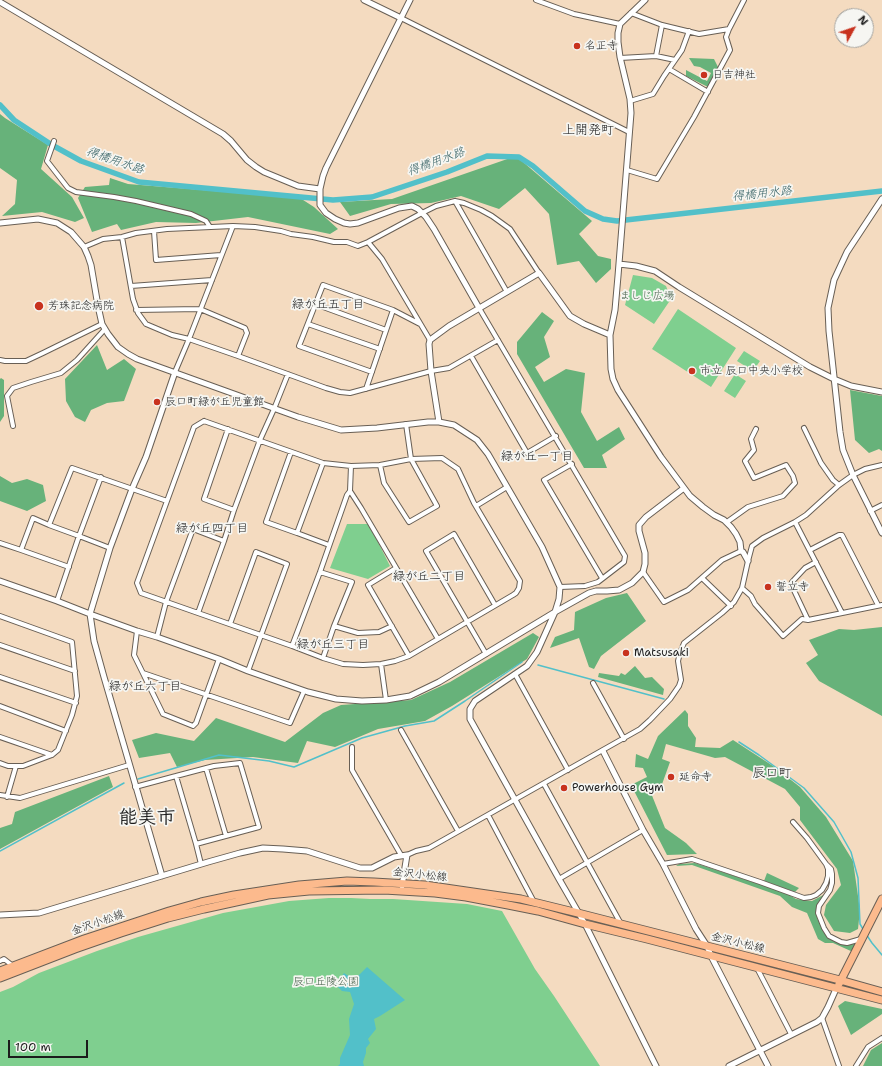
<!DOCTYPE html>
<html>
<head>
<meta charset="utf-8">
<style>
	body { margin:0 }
	#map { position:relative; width:882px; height:1066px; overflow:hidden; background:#f4dbc0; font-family:"Shantell Sans",sans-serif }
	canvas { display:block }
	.north { position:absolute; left:834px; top:8px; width:40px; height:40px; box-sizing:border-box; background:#f6f6f2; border:1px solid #9f9f9c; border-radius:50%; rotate:50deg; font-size:11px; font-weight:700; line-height:16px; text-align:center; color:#1c1c1c }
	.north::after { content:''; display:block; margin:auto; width:14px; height:18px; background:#c8321e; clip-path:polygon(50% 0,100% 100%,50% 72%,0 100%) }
	.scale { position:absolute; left:8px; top:1040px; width:80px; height:18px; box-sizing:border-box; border:2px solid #1c1c1c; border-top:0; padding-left:5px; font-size:12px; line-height:14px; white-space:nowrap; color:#1c1c1c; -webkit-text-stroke:3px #f6f6f2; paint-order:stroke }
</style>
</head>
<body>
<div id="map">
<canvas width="882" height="1066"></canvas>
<div class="north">N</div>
<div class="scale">100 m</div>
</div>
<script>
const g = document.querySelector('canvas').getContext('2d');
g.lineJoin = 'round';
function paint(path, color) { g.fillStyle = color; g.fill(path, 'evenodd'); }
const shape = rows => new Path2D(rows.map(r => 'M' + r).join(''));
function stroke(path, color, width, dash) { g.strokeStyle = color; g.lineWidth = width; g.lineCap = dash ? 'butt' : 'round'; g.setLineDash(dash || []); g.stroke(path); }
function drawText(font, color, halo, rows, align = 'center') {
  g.font = font + ' "Shantell Sans","Klee One",sans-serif'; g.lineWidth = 3.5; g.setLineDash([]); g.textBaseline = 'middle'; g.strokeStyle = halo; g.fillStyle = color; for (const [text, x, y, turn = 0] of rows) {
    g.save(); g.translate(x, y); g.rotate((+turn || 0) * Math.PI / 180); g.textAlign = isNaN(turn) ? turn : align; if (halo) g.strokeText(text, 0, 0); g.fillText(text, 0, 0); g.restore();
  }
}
paint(shape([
	[633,275,652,278,666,286,671,299,654,324,625,305],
	[678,309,736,348,711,387,652,349],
	[744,351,760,361,753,371,737,361],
	[735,374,746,381,735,398,724,391],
	[347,524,369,524,390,566,368,579,330,568],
	[329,898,351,898,370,899,393,899,467,904,502,911,535,969,554,996,600,1066,0,1066,0,992,13,987,39,973,97,951,138,937,223,913,289,901]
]), '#7fcf8f');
paint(shape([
	[689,58,714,59,718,67,717,71,708,87,686,76,686,70,707,81,711,73,700,67,694,66],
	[0,114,5,118,48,145,41,169,72,197,84,218,75,222,42,212,2,216,15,204,17,180,0,168],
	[516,156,592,221,579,234,598,256,611,259,611,269,596,283,579,261,557,265,549,214,525,188,499,209,461,196,431,203,391,204,350,216,340,202,392,199],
	[110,178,128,184,300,198,314,207,338,229,330,234,248,217,196,223,156,222,121,230,117,224,92,232,78,198,85,187,109,185],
	[542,312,554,321,544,337,550,357,535,367,544,382,566,369,585,373,581,412,597,441,619,427,625,439,602,455,607,468,584,468,517,354,517,342],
	[97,345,107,370,124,359,136,369,124,401,107,403,91,410,85,422,75,417,66,401,65,379],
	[1,378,4,380,4,416,0,422,0,379],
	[850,390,882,396,882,451,879,449,869,453,855,440],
	[0,476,12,483,27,479,43,485,46,501,27,511,0,501],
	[627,593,646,621,601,656,594,669,589,667,579,638,550,648,555,637,574,630,575,612,606,598],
	[882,627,882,716,819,681,806,663,818,655,809,640,839,629,854,630],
	[533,633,539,637,527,659,452,706,425,721,378,729,335,747,307,741,298,763,253,757,205,760,177,767,170,753,139,758,132,740,156,733,194,741,216,718,285,742,323,713,341,705,411,700,450,682],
	[635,666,645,678,652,677,664,689,663,695,598,677,599,673,619,676,621,673,625,675],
	[685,710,688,714,688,726,696,738,695,747,720,748,733,740,773,766,800,787,826,817,853,861,860,910,858,929,850,933,834,931,824,915,826,905,841,885,837,869,800,820,800,807,785,789,725,757,715,758,666,744,662,759,670,762,661,787,651,793,665,828,686,843,697,854,667,855,631,785,647,777,643,768,635,767,636,754,648,759,658,736],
	[109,776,113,787,0,849,0,828,12,824,15,812],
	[695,863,786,893,796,899,812,901,829,892,817,907,817,918,830,939,843,944,859,944,853,952,833,943,825,943,818,939,807,913,792,907,780,896,692,865,676,866,679,864],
	[767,873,799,888,795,892,764,881],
	[845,1001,882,1009,882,1014,851,1035,838,1006],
	[882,1043,882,1066,863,1066,871,1050]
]), '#67b27a');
paint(shape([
	[367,967,405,1000,380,1016,374,1019,376,1029,368,1039,370,1043,366,1048,366,1053,363,1062,364,1066,338,1066,340,1064,340,1058,350,1035,349,1019,354,1004,350,992,342,991,336,985,344,973,350,977,358,976]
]), '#52c0c9');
stroke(shape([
	[538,665,664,699],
	[739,742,759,755,804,788,834,822,851,852,858,878,860,924,863,929],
	[138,779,219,755,269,761,294,767,362,738,405,726,434,721,465,701,522,662],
	[0,851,124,783],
	[866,934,872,943,882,955]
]), '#52c0c9', 1.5);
stroke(shape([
	[0,105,14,120,52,145,81,161,139,182,333,200,372,197,447,172,487,156,519,157,533,166,585,211,603,219,617,221,882,191]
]), '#52c0c9', 5.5);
const minor = shape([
	[536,0,574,14,620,24],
	[631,13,662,25,699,34,729,29],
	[401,18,629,132],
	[656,56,662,25],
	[620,58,656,56,675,60],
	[669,69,708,92],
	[630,101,653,94,664,76,682,50,689,31],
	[54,141,47,161,68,188,76,192,114,197,136,201,191,214,206,221,210,227],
	[627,170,657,179,694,117,730,50,726,37,729,29,744,0],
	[455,201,507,292],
	[154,231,156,260,221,255],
	[122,237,133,299,138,313,146,324,172,335,189,339,238,356,326,388,340,392,350,393,431,371,449,368,498,340],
	[368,242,382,259,430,340],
	[84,247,103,239,122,237,136,233,167,229,233,226,255,227,281,231,291,234,313,237,334,242,347,242,358,246,368,242,422,213,436,206,455,201,464,203,481,210,492,216,510,229,539,273],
	[131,286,212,280],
	[315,304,386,330],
	[479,308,625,556,624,562,598,582,585,586,560,587],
	[136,310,200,309,245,328,247,333,238,356],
	[308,324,380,349],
	[471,356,527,453,556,436],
	[0,360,5,361,26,361,43,353,102,324],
	[175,372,189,339,233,226],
	[372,372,299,346,323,285,393,310,420,324],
	[366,389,393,310],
	[204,421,323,463,351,466,380,465,411,459,442,458,458,469,474,503,520,581,519,588,516,593,513,595,409,656,395,661,381,664,363,665,343,664,323,658,292,646,141,593,137,583,167,501,194,427,204,421],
	[13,426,7,396,13,388,31,382,61,373,77,360,105,329],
	[804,428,821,463,833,480,839,485],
	[228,429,204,499,234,510],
	[291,452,266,522,297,533],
	[323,463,297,533,329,545],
	[572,464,544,480,602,578],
	[380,465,384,483,409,522,437,506,411,459,406,424],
	[351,466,350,491,361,508,438,639],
	[476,506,507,487],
	[870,511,882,505],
	[727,522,748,507,783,496,795,483,793,476,786,465,754,478,745,461,754,450,751,439,756,429],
	[795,522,842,613],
	[49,525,72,468,167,501],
	[0,543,21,550,69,567],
	[21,550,33,518,49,525,79,536,101,477],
	[810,550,839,535,842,535,878,605],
	[396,568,368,585,409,656],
	[320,572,352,582,334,626,323,658],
	[643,572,664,602,688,590,722,560,741,551],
	[702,578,731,606],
	[742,588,751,596,755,604,783,636,802,619,808,620,882,605],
	[57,601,79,536,110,548],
	[198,613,224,541,234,510,260,440,274,409,288,374],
	[0,616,72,642,77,696,72,715,58,750,52,755,23,766,8,766,0,763],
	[808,620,791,584,792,582,805,568,816,562],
	[230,624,256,552,287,564,248,671],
	[334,626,358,633,379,632,392,626],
	[137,631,134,655,163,714,193,726,196,723,219,659],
	[157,637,166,602,193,529,224,541],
	[0,645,75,671],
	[292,646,320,572,347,495,350,491],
	[486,654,426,551,454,534,495,605],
	[381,664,386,700],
	[143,673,290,723,304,691],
	[515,674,568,770],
	[0,677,76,703],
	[593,683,624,739],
	[0,706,66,731],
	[401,730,458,831],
	[0,737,52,755],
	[352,747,352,770,401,855],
	[206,768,226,836],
	[544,784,621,924],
	[135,787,176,776,214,766,240,763,259,827,196,844,176,776],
	[0,795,20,798,129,765],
	[7,797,16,766],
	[488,815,534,902],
	[793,822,807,838,826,864,831,869,832,874,832,883,830,890,819,906,818,913,824,928,829,936,841,942,847,943,861,939],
	[196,844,201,864],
	[407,855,416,851,429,848,640,729,650,720,670,699,679,686,681,680,678,661,680,653,684,643,722,613,734,602,742,588,748,561,752,546,763,538,795,522,806,515,839,485,853,475,865,469,882,465],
	[663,864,692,859,760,882,804,898,811,897,816,895,822,890,826,883,828,876,828,869,826,864],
	[559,879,643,830],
	[0,961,4,959,13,966],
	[757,968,791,1034],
	[822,1018,839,1066],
	[856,1066,868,1047,882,1038]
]);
const tertiary = shape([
	[364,0,401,18],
	[645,0,620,24,618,33,618,42,620,57,630,99,631,113,618,276,615,310,610,335,611,369,613,379,618,390,661,457,690,496,703,507,714,515,724,520,731,527,736,534,740,542,741,551,743,552,748,561],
	[0,2,223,134,231,141,247,160,256,167,264,172,298,186,320,189,320,205,326,213,335,219,344,223,350,224,358,223,399,208,412,206,418,209,426,217,434,229,479,308],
	[320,189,323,176,326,168,410,0],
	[882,199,847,252,834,280,828,308,829,331,840,432,843,450,853,475,882,533],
	[0,223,38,219,57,223,71,232,84,247,88,256,91,265,98,306,102,324,108,334,118,347,128,354,137,359,298,417,341,430,377,428,428,422,439,422,454,425,477,440,488,454,542,547,560,587,559,599,555,612,537,652,527,666,475,701,470,709,470,719,559,879,585,924,656,1066],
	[619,264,636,266,655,271,679,287,810,367,834,379,851,386,882,392],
	[439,422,431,371,429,344,430,340,449,326,539,273,570,316,584,324,610,335],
	[0,581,57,601,90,614,137,631,157,637,219,659,248,671,308,692,336,699,362,701,386,700,410,696,439,682,555,612,589,593,596,591,607,591,619,590,632,583,643,572,645,564,645,553,639,531,639,525,646,517,684,488],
	[603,751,643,830,663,864,696,929,707,946,711,956,768,1066],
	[162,876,104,677,94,641,90,614,110,548,132,489,146,457,175,372],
	[0,915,39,913,208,862,240,853,263,848,283,849,307,851,360,868,372,868,394,857,407,855,402,886],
	[729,1066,817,1022,822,1018,828,1007,836,989]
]);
const primary = shape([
	[0,971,84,939,169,911,201,902,234,895,299,885,347,881,374,882,425,885,521,899,578,913,840,980,882,992],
	[0,978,75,949,121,933,168,918,204,909,268,895,309,891,384,890,435,893,466,897,508,905,538,911,585,924,647,939,882,1000],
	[839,984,882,899]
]);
stroke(minor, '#685f55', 6);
stroke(tertiary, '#685f55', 7);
stroke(primary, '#685f55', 9);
stroke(minor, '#fff', 4);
stroke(tertiary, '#fff', 5);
stroke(primary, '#fcba8d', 7);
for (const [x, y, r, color] of [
	[577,46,4,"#c8321e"],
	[704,75,4,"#c8321e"],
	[39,306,5,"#c8321e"],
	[692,371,4,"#c8321e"],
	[157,402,4,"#c8321e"],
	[768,587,4,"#c8321e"],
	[626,653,4,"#c8321e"],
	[671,777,4,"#c8321e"],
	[564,788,4,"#c8321e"]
]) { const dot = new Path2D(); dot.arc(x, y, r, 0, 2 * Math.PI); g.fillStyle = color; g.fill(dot); stroke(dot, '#f6f6f2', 1.5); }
drawText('11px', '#1c1c1c', '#f6f6f2', [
	["名正寺",585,46],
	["日吉神社",712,75],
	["芳珠記念病院",48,306],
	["市立 辰口中央小学校",700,371],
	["辰口町緑が丘児童館",165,402],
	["誓立寺",776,587],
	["Matsusaki",634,653],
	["延命寺",679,777],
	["Powerhouse Gym",572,788]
], 'left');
drawText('11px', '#3f5b44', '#f6f6f2', [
	["ましじ広場",647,296],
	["辰口丘陵公園",326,982]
]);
drawText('11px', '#1c1c1c', '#f6f6f2', [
	["金沢小松線",420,875,6],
	["金沢小松線",98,923,-19],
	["金沢小松線",738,943,14]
]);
drawText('italic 12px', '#325e61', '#f6f6f2', [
	["得橋用水路",115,161,19],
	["得橋用水路",436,162,-20],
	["得橋用水路",762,194,-6]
]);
drawText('12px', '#1c1c1c', '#f6f6f2', [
	["緑が丘五丁目",328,305],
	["緑が丘一丁目",537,457],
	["緑が丘四丁目",212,529],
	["緑が丘二丁目",429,577],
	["緑が丘三丁目",333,645],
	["緑が丘六丁目",145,687]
]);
drawText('13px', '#1c1c1c', '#f6f6f2', [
	["上開発町",588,131],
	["辰口町",772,774]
]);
drawText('bold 19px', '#1c1c1c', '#f6f6f2', [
	["能美市",147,818]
]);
</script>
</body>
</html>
